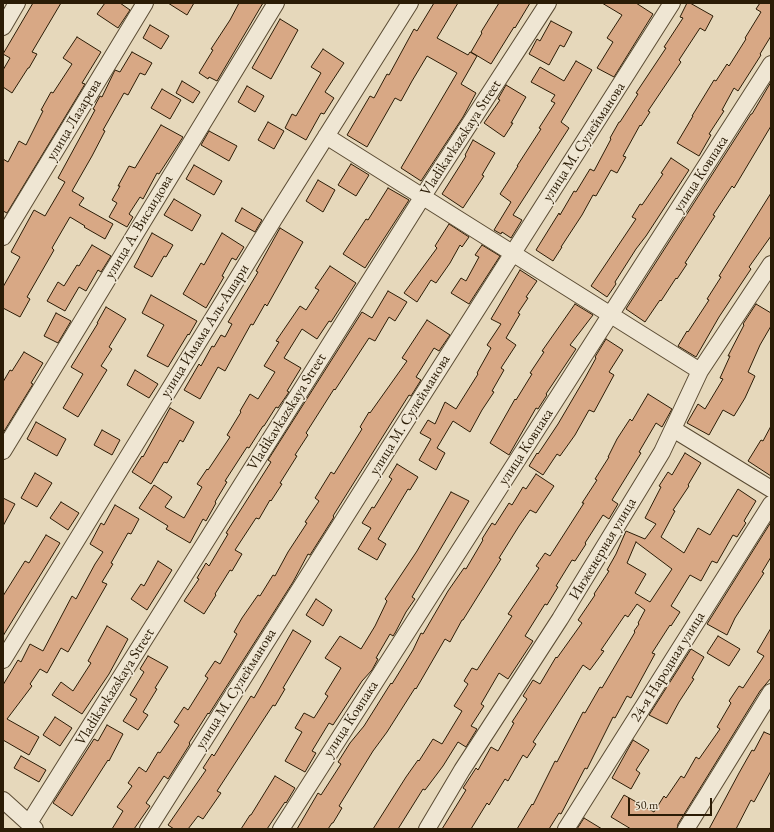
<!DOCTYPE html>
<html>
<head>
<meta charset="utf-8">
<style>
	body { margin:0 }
	#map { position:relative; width:774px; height:832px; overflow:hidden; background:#e6d8bb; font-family:"EB Garamond",serif }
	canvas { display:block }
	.frame { position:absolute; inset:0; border:4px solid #2b1c06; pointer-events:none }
	.scale { position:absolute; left:628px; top:798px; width:84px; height:18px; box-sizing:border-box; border:2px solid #2b1c06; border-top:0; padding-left:5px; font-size:12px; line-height:14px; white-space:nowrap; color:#2b1c06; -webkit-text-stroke:3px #efe6d3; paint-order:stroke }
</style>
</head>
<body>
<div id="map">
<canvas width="774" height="832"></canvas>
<div class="frame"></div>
<div class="scale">50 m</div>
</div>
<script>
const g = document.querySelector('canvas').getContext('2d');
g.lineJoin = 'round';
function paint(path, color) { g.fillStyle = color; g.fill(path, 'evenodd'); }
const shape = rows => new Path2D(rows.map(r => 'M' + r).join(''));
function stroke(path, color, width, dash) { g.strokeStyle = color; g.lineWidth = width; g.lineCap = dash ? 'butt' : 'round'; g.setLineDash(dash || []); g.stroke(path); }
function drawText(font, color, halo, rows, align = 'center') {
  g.font = font + ' "EB Garamond",serif'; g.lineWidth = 3.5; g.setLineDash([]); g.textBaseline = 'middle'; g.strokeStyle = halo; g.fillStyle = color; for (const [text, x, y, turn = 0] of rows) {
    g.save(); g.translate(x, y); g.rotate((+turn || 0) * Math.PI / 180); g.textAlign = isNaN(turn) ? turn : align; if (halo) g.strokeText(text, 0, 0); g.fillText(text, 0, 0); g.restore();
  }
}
const building = shape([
	[33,3,61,3,32,52,37,54,29,68,28,68,12,93,3,87,3,70,10,58,3,54,33,3],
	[105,3,120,3,130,10,118,28,97,14,105,3],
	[168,3,194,3,187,15,168,3],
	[239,3,263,3,217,81,209,77,208,79,199,73,213,50,211,49,230,20,239,3],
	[434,3,458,3,437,38,468,55,470,52,477,56,461,84,476,93,463,117,421,181,401,168,457,73,427,56,412,81,401,101,395,98,367,147,347,135,370,96,374,98,387,74,389,75,414,29,417,31,434,3],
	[499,3,530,3,515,28,514,27,491,64,471,52,482,33,481,32,499,3],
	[602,3,636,3,653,14,614,77,597,68,613,42,607,38,622,15,602,3],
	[687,3,690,3,713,16,705,31,700,28,679,60,681,62,648,111,650,112,641,126,640,125,623,156,626,157,617,173,611,170,596,196,593,195,582,215,561,247,562,247,553,261,536,250,559,213,560,215,574,191,576,192,590,169,594,171,611,139,610,138,619,122,620,122,638,94,636,93,666,48,664,47,683,18,680,17,687,3],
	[760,3,771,3,771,36,760,54,761,55,738,91,734,88,722,110,724,111,709,134,711,135,699,156,677,143,693,116,692,116,714,80,716,81,727,64,729,66,746,39,745,38,761,12,756,9,760,3],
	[280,19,298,30,271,79,252,68,280,19],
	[551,21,572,32,564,47,560,45,549,65,529,54,537,39,540,41,551,21],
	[150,25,169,36,161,49,143,38,150,25],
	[77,37,101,52,82,83,85,84,7,213,3,211,3,159,8,162,19,141,26,145,43,111,41,110,51,92,53,93,72,64,63,58,77,37],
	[323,49,344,63,325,92,334,98,324,114,321,113,306,140,285,128,292,114,296,116,321,73,311,67,323,49],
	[132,52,152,63,145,75,140,73,128,95,124,93,103,130,105,131,92,156,72,191,84,198,79,205,113,224,105,239,84,227,85,226,70,217,52,248,54,250,27,297,30,299,20,317,3,308,3,287,20,257,11,252,34,210,45,216,65,182,58,178,95,110,93,109,100,96,102,97,115,70,120,72,132,52],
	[576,61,592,70,561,122,569,128,513,215,522,220,511,238,502,232,501,234,494,230,511,202,500,194,518,166,517,166,541,129,539,128,555,103,551,101,555,95,531,82,540,67,564,81,576,61],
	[182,81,200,92,193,103,176,93,182,81],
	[771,82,771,126,734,188,732,186,713,215,715,216,685,263,687,264,677,279,676,278,661,301,660,300,645,322,626,309,751,114,752,114,771,82],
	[506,85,526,97,511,123,513,123,504,137,484,123,500,100,498,99,506,85],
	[247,86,264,96,255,112,238,102,247,86],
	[162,89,181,100,170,119,151,108,162,89],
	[268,122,284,131,274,149,258,140,268,122],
	[161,125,183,137,159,174,157,173,143,199,140,197,129,214,133,217,127,227,109,217,117,203,112,200,120,186,118,186,129,166,135,168,161,125],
	[209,131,237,146,229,161,201,145,209,131],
	[473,140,495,153,482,175,484,176,463,208,442,194,466,156,465,155,473,140],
	[671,158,689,170,646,236,636,249,615,282,616,284,607,297,591,286,636,219,632,217,640,204,642,205,663,174,661,173,671,158],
	[351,164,369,175,356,196,338,185,351,164],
	[194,165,222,181,214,195,186,179,194,165],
	[318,180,335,190,323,212,306,201,318,180],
	[388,188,409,200,365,268,343,254,366,219,368,220,388,188],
	[771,193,771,236,749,267,751,269,719,317,696,357,678,346,687,331,688,332,709,300,707,299,721,277,719,276,771,193],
	[174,199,201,215,192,231,164,215,174,199],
	[242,208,262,220,255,232,235,221,242,208],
	[449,224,469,237,462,247,460,245,450,263,436,283,431,280,417,302,404,293,437,248,435,246,449,224],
	[280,228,303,242,267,306,265,304,253,325,251,324,225,371,218,367,200,399,184,390,199,364,201,366,212,346,214,347,221,335,225,337,232,324,228,322,258,272,256,271,280,228],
	[152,233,173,245,166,257,164,256,152,277,134,267,152,233],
	[222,233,244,247,236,260,232,258,222,276,224,277,206,308,183,294,201,263,204,265,222,233],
	[92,245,111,256,101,272,98,270,86,291,79,287,65,311,47,301,58,282,64,286,77,265,79,266,92,245],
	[482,245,500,256,469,304,451,293,461,278,466,281,479,257,475,255,482,245],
	[330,266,356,283,331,322,329,321,317,339,302,329,284,358,301,368,287,391,289,392,278,408,276,407,264,426,263,426,249,448,247,447,225,481,227,482,215,502,216,503,206,521,203,519,190,543,166,529,168,526,139,508,154,485,172,497,165,507,184,518,202,487,197,484,207,469,208,470,230,437,227,435,241,412,240,411,250,394,258,399,275,372,264,366,279,342,276,341,300,306,306,310,319,290,315,288,330,266],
	[520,270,537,281,526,297,528,298,518,313,520,314,506,338,516,345,501,368,504,370,492,391,494,392,482,410,470,432,453,421,437,448,445,453,436,470,419,460,431,439,420,433,428,420,435,424,445,402,456,409,478,374,477,373,491,348,487,345,501,324,491,319,520,270],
	[388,291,407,302,395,321,389,317,375,341,369,338,335,390,334,389,306,433,308,435,295,455,297,456,280,483,282,484,271,501,270,500,259,519,256,518,235,550,242,554,232,571,230,570,215,594,216,595,204,614,184,601,199,579,197,578,206,563,209,566,228,534,226,533,271,462,268,460,362,312,372,318,388,291],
	[151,295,197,321,189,335,188,334,168,367,147,356,164,325,142,313,151,295],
	[575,304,593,315,570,345,576,349,546,394,547,395,538,409,536,408,509,455,490,443,515,399,516,400,532,374,530,373,544,352,542,351,575,304],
	[756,304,771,313,771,326,760,345,748,372,755,376,745,398,734,416,723,410,709,435,687,423,698,404,705,409,723,379,720,378,730,356,728,356,744,325,743,324,756,304],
	[106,307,126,319,109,347,112,349,101,366,107,370,78,417,63,408,83,374,71,367,98,323,97,323,106,307],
	[56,313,71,321,58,343,44,336,56,313],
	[427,320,450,335,439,351,434,348,416,377,421,380,411,396,409,395,390,425,333,516,334,517,310,555,308,554,293,582,209,714,208,713,189,743,190,744,168,779,164,776,146,803,150,806,134,829,112,829,123,811,117,807,132,786,128,783,139,767,146,772,158,752,160,753,179,725,174,722,184,707,188,710,208,678,205,676,215,661,220,664,237,634,234,632,242,618,258,595,260,596,273,575,275,576,288,552,307,523,305,522,319,501,315,498,331,472,334,474,362,429,360,427,369,412,370,413,407,361,402,358,427,320],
	[606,339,623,350,609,372,614,375,594,412,589,410,575,435,560,456,557,454,543,475,529,466,537,453,538,454,558,424,585,378,596,358,595,357,606,339],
	[24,352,43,363,31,383,33,384,3,433,3,382,10,370,12,371,24,352],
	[135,370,158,384,149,398,127,385,135,370],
	[648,394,672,409,662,427,656,423,639,452,641,453,612,500,618,504,609,519,603,515,585,543,586,544,575,561,572,560,556,586,558,587,547,605,545,604,525,636,533,641,508,679,499,673,481,704,484,706,471,726,477,729,466,747,458,742,443,766,425,790,423,789,398,829,373,829,406,777,418,760,419,761,433,739,442,744,462,711,454,706,468,684,464,681,472,668,477,670,512,616,508,614,539,568,536,566,545,553,550,556,584,503,582,503,597,480,595,479,609,457,608,457,617,439,630,419,632,421,648,394],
	[170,408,194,422,183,442,180,440,167,463,164,462,151,484,132,472,142,456,143,457,170,408],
	[36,422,66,439,57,456,27,439,36,422],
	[771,426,771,476,748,461,761,440,763,441,771,426],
	[102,430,120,440,112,455,94,445,102,430],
	[685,453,701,463,688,485,689,486,673,510,675,511,661,537,684,553,698,528,710,535,738,489,756,501,744,521,746,523,737,537,733,535,717,563,712,561,701,581,690,575,671,606,680,612,671,626,670,625,652,653,655,654,631,698,627,696,615,718,613,717,587,769,585,768,561,814,559,813,549,829,517,829,532,804,533,805,555,761,557,762,583,712,585,713,600,687,602,688,635,632,634,631,639,624,638,623,645,610,637,604,628,617,625,615,601,650,604,651,590,670,583,665,533,742,536,744,527,758,523,755,508,781,505,779,489,805,487,803,471,829,442,829,466,790,463,788,476,768,478,770,491,747,498,751,514,723,512,722,527,699,523,696,533,680,540,684,556,657,557,658,582,623,578,620,595,595,594,594,609,571,607,570,616,554,626,531,645,539,656,524,645,518,661,487,659,486,668,472,672,475,685,453],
	[636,542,672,569,650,602,635,593,646,574,627,563,636,542],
	[397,464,418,477,410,490,408,489,378,539,386,544,377,560,358,549,371,528,362,523,372,507,374,508,392,479,389,477,397,464],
	[35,473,52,483,37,507,21,498,35,473],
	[536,474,554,486,536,513,530,510,519,526,499,558,501,559,463,620,462,620,450,642,445,639,416,689,415,688,387,732,373,751,339,806,342,808,333,823,332,823,328,829,297,829,318,793,321,795,341,764,338,762,350,743,364,726,391,683,392,684,413,650,421,633,423,634,448,591,464,568,466,569,483,540,482,539,492,523,495,525,509,503,512,505,523,487,526,489,536,474],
	[451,492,469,501,412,597,415,599,406,612,395,633,393,636,390,634,376,658,378,659,372,670,362,681,333,725,329,723,312,751,316,753,305,772,285,761,302,732,295,728,304,713,314,718,328,696,325,694,341,668,325,658,340,636,361,649,375,626,387,601,385,599,417,551,451,492],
	[3,498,15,504,3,526,3,498],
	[61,502,79,513,68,530,50,518,61,502],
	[115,505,139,519,131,534,128,533,111,563,113,564,102,582,107,584,68,652,61,648,47,673,40,669,30,684,32,686,7,719,39,737,29,755,3,740,3,685,18,660,21,662,30,644,43,651,72,596,76,599,95,564,103,552,90,544,101,523,104,525,115,505],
	[771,522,771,557,762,572,764,573,735,618,727,635,707,624,771,522],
	[46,535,60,543,3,636,3,596,25,561,29,563,46,535],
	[158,561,172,570,147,610,131,599,141,584,144,586,158,561],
	[316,599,332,610,323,626,306,615,316,599],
	[107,626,128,639,109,674,82,714,52,695,61,682,73,691,91,663,88,661,107,626],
	[771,628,771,678,760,691,678,824,677,829,631,829,611,817,624,795,654,812,664,796,666,798,681,776,684,778,696,757,699,759,720,729,717,727,731,703,729,701,739,686,743,688,764,656,757,652,771,628],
	[293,630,311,641,283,688,285,689,275,706,273,705,217,791,221,793,203,819,198,816,188,829,174,829,168,825,206,770,203,768,212,754,214,756,251,696,254,698,293,630],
	[718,636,740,649,729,666,707,653,718,636],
	[691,649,704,657,692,678,694,679,679,702,667,724,649,715,691,649],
	[148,656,168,667,155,688,157,689,143,712,148,715,138,730,123,721,137,699,130,695,144,672,140,669,148,656],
	[55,717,72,728,60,746,43,735,55,717],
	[107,725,123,734,109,761,108,760,72,816,53,803,94,739,98,741,107,725],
	[764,732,771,735,771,771,754,802,751,800,736,829,709,829,739,773,752,750,754,751,764,732],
	[633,740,649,750,636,770,640,773,631,789,612,778,633,740],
	[21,756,46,770,39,782,14,768,21,756],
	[275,776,295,788,286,803,285,802,267,829,241,829,250,815,251,815,275,776],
	[584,818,602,829,577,829,584,818]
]);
paint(building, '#d8a885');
stroke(building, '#2b1c06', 1);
const minor = shape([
	[3,27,17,3],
	[326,136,700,371],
	[3,237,145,3],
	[673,429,771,489],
	[3,451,276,3],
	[3,660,274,219,410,3],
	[3,800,35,829],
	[29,823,423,196,548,3],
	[148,829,387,451,672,3],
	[281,829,771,64],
	[427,829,462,770,560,619,662,452,700,371,771,264],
	[566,829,771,504],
	[686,829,771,692]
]);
stroke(minor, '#5a4b33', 18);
stroke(minor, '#efe6d3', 16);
drawText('15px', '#2b1c06', '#efe6d3', [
	["улица Лазарева",74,120,-59],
	["Vladikavkazskaya Street",461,138,-57],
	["улица М. Сулейманова",584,142,-57],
	["улица Ковпака",701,174,-57],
	["улица А. Висаидова",139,227,-59],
	["улица Имама Аль-Ашари",205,331,-58],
	["Vladikavkazskaya Street",287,412,-58],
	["улица М. Сулейманова",410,415,-58],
	["улица Ковпака",526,447,-57],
	["Инженерная улица",603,549,-59],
	["24-я Народная улица",668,667,-58],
	["Vladikavkazskaya Street",115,687,-58],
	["улица М. Сулейманова",236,689,-58],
	["улица Ковпака",351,719,-57]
]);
</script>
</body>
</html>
